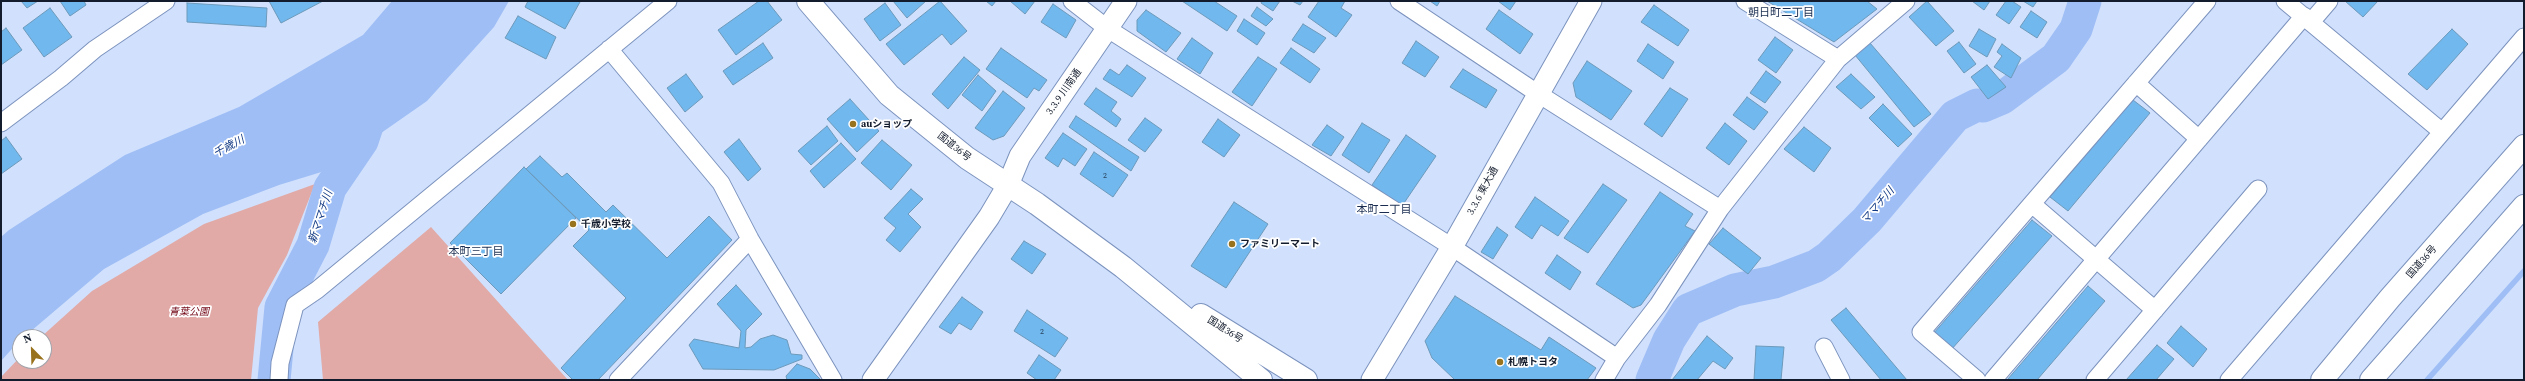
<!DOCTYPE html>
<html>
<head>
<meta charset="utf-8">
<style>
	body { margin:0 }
	#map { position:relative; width:2525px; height:381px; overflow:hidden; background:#d1e1fd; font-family:"Source Serif 4",serif }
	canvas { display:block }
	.frame { position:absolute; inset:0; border:2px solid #131c2c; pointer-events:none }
	.north { position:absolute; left:12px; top:329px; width:40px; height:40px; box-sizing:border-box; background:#fff; border:1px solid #a1a4ab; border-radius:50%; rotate:337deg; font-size:11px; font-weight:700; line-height:16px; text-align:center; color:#131c2c }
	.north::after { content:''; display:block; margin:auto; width:14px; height:18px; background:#99721d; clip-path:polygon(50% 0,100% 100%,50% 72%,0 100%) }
</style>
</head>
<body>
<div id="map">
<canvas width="2525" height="381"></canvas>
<div class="frame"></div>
<div class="north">N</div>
</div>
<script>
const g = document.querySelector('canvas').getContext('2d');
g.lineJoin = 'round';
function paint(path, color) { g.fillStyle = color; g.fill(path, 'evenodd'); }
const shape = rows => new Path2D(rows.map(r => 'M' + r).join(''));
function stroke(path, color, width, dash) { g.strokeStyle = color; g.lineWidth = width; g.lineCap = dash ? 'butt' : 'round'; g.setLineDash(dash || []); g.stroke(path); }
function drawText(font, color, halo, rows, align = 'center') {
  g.font = font + ' "Source Serif 4","Noto Sans JP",serif'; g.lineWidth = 3.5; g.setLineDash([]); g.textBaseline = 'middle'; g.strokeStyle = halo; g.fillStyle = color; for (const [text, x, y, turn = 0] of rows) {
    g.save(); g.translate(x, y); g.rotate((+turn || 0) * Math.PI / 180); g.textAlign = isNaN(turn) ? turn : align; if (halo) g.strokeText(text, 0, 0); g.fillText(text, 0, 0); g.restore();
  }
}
paint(shape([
	[315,184,287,255,258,308,251,380,1,380,1,377,20,357,20,361,44,361,44,337,41,337,92,291,204,224],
	[431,227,568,380,323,380,318,322]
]), '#e1aaa7');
paint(shape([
	[392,1,509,1,494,27,427,101,328,170,279,185,203,214,104,269,24,337,20,337,20,340,1,361,1,237,9,230,125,155,239,107,363,35]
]), '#9fbef5');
stroke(shape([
	[2427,380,2524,271]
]), '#9fbef5', 5.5);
stroke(shape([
	[274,380,281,307,313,245,330,188,362,141,372,111],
	[1652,380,1669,340,1688,310,1735,290,1774,282,1816,266,1829,257,1867,220,1955,116,1977,105,1983,106,2002,98,2056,58,2076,29,2085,1]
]), '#9fbef5', 33);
const building = shape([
	[21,1,38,1,27,8,21,1],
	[60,1,84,1,86,5,70,16,60,1],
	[269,1,323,1,281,23,269,1],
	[528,1,578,1,580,2,565,29,525,7,528,1],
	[759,1,767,1,782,20,736,55,718,30,759,1],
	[893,1,926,1,907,18,893,1],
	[940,1,967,31,951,45,942,34,904,65,886,44,940,1],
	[986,1,996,1,992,6,986,1],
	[1010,1,1035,1,1025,14,1010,1],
	[1182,1,1214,1,1237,16,1227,31,1182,1],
	[1262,1,1280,1,1273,11,1261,3,1262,1],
	[1292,1,1303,1,1300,5,1292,1],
	[1319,1,1345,1,1341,8,1352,15,1336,37,1308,17,1319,1],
	[1430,1,1440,1,1437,6,1430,1],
	[1498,1,1516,1,1510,10,1498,1],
	[1767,1,1867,1,1877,9,1834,42,1767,1],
	[1927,1,1954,31,1936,46,1909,17,1927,1],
	[1972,1,1990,1,1984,10,1972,1],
	[2006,1,2012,1,2021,7,2009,24,1996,15,2006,1],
	[2023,1,2037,1,2033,7,2023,1],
	[2345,1,2378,1,2363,17,2345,1],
	[187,3,267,8,266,27,187,22,187,3],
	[885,3,901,25,880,41,864,19,885,3],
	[1053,4,1076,20,1066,38,1041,22,1053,4],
	[1654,5,1689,30,1678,46,1641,22,1654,5],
	[1257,7,1273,19,1266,26,1251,16,1257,7],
	[50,8,72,37,44,57,23,28,50,8],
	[1146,10,1181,33,1166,52,1137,31,1137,20,1146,10],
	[1499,10,1533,34,1520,54,1486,29,1499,10],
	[2031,11,2047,22,2037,38,2020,27,2031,11],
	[518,16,556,37,546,59,505,38,518,16],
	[1244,19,1265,33,1257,45,1237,31,1244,19],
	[1303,24,1326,38,1314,53,1292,40,1303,24],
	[6,28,22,50,1,65,1,32,6,28],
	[1979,29,1996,39,1987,57,1969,46,1979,29],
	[2452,29,2468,44,2427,90,2408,74,2452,29],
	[1775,37,1793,50,1776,73,1758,60,1775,37],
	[1192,38,1213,53,1200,74,1177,59,1192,38],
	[1416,41,1439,57,1425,77,1402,63,1416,41],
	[1959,42,1976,64,1964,73,1947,51,1959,42],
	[763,43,773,58,733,85,723,71,763,43],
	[1870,43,1931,114,1914,127,1855,55,1870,43],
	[1648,44,1674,62,1663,79,1637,61,1648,44],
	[2002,44,2021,58,2011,78,1994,67,2002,56,1997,52,2002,44],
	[1001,48,1047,80,1039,91,1034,88,1027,98,986,69,1001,48],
	[1291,48,1320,69,1310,83,1280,63,1291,48],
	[964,57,980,70,948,109,932,94,964,57],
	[1258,57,1277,69,1252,106,1232,92,1258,57],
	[1587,61,1632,91,1611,120,1576,97,1573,83,1587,61],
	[1127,65,1146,78,1132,97,1103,79,1110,69,1119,75,1127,65],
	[1987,65,2006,87,1988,99,1971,77,1987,65],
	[1463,69,1497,90,1486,108,1450,87,1463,69],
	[1766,71,1781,82,1765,103,1750,93,1766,71],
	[686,74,703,97,685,112,667,88,686,74],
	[1851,74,1875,97,1861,109,1836,87,1851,74],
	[978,75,996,91,982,111,962,95,978,75],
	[1096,88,1117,102,1111,111,1121,119,1116,127,1084,104,1096,88],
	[1670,88,1688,99,1662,137,1644,124,1670,88],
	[1003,91,1025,108,1004,136,993,140,975,128,1003,91],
	[1747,97,1768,112,1754,130,1733,115,1747,97],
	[850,99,879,131,857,152,827,119,850,99],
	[2133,100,2150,113,2068,211,2050,197,2133,100],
	[1883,104,1912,134,1898,147,1869,118,1883,104],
	[1076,116,1139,157,1131,171,1069,127,1076,116],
	[1145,118,1162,130,1145,152,1128,140,1145,118],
	[1218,119,1240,135,1224,157,1202,142,1218,119],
	[1362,123,1390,140,1369,173,1342,155,1362,123],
	[1725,123,1747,141,1729,165,1706,148,1725,123],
	[1327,125,1344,137,1331,156,1312,145,1327,125],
	[827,126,838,141,811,165,798,151,827,126],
	[1804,127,1831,148,1814,172,1784,149,1804,127],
	[1063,133,1087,149,1075,166,1063,158,1058,167,1045,158,1063,133],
	[1406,135,1436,156,1402,206,1372,185,1406,135],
	[6,137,22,159,1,174,1,141,6,137],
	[739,139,761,169,748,181,724,152,739,139],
	[882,140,912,165,891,190,861,163,882,140],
	[841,143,856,159,824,188,810,171,841,143],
	[1094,152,1128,175,1113,197,1080,174,1094,152],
	[540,156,562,177,567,173,606,212,613,205,667,258,709,216,732,240,598,380,573,380,561,368,626,298,573,246,589,230,526,169,540,156],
	[524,167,576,218,501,294,450,243,524,167],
	[1603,184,1627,200,1588,253,1564,238,1603,184],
	[911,189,923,199,908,214,921,227,900,252,886,240,896,228,884,218,911,189],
	[1660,192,1693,214,1685,226,1695,231,1641,305,1633,308,1596,284,1660,192],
	[1535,197,1569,221,1558,236,1541,225,1532,239,1515,227,1535,197],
	[1234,202,1268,224,1226,288,1191,266,1234,202],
	[2032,220,2052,236,1951,350,1933,334,2032,220],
	[1497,227,1508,235,1493,259,1481,252,1497,227],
	[1723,228,1761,258,1748,274,1709,244,1723,228],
	[1024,241,1046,254,1032,274,1011,259,1024,241],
	[1557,255,1581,272,1570,290,1545,273,1557,255],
	[736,285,762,314,746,330,745,348,751,347,760,339,773,335,787,340,791,354,802,355,802,359,774,370,703,369,689,345,694,339,739,348,741,331,717,304,736,285],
	[2088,286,2105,301,2037,380,2007,380,2088,286],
	[1455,296,1541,350,1549,337,1596,368,1587,380,1455,380,1432,358,1425,341,1455,296],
	[962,297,983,312,971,330,959,323,951,334,939,327,962,297],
	[1846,308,1907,380,1881,380,1831,320,1846,308],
	[1027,310,1068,338,1055,357,1014,331,1027,310],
	[2181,326,2207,349,2193,367,2167,343,2181,326],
	[1707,336,1733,358,1725,369,1713,361,1697,380,1672,380,1707,336],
	[2157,345,2174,359,2156,380,2126,380,2157,345],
	[1756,346,1784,347,1781,380,1754,380,1756,346],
	[1039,355,1061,370,1054,380,1037,380,1027,373,1039,355],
	[797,364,810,369,821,380,787,380,786,376,797,364]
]);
paint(building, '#70b8ee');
stroke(building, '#6d99ba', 1);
const minor = shape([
	[1072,1,1108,29,1452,247,1617,358],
	[1399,1,1537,93,1720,209],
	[1745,1,1838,59],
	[2285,1,2441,131],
	[2311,22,2329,1],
	[609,49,721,183,750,239,833,380],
	[2136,83,2199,139],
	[1,123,61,78,95,49,166,1],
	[2032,204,2155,310],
	[1824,347,1841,380],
	[279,380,280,363,295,305,317,290,668,1],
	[618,380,750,239],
	[1604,380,1617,358,1658,305,1720,209,1838,59,1906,1],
	[1977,380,1921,332,2207,1],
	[1993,380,2304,16],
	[2095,380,2258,189],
	[2229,380,2524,37]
]);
const tertiary = shape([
	[873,380,989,217,1008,185,1020,156,1126,1],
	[1372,380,1452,247,1591,1]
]);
const trunk = shape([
	[808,1,889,95,967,158,1037,204,1123,267,1261,380],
	[1201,315,1306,380],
	[2322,380,2390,298,2524,146],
	[2371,380,2524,206]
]);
stroke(minor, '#7c93be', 19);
stroke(tertiary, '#7c93be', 23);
stroke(trunk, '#7c93be', 24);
stroke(minor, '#fff', 17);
stroke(tertiary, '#fff', 21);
stroke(trunk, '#fff', 22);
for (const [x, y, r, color] of [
	[853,124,4,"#99721d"],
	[573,224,4,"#99721d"],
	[1232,244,4,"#99721d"],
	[1500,362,4,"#99721d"]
]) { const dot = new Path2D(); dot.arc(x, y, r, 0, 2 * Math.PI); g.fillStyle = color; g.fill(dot); stroke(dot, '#fff', 1.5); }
drawText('8px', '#2a435c', null, [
	["2",1105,176],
	["2",1042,332]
]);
drawText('10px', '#131c2c', '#fff', [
	["3.3.9 川南通",1064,92,-55],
	["国道36号",954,147,38],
	["3.3.6 東大通",1483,191,-61],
	["国道36号",2422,262,-49],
	["国道36号",1225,330,32]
]);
drawText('bold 10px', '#131c2c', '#fff', [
	["auショップ",861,124],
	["千歳小学校",581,224],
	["ファミリーマート",1240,244],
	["札幌トヨタ",1508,362]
], 'left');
drawText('italic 10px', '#740a19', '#fff', [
	["青葉公園",189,312]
]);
drawText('11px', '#1a2d51', '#fff', [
	["朝日町二丁目",1781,13],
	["本町二丁目",1384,210],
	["本町三丁目",476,252]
]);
drawText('italic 11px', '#103884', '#fff', [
	["千歳川",229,147,-28],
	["ママチ川",1878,206,-49],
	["新ママチ川",321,217,-72]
]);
</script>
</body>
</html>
